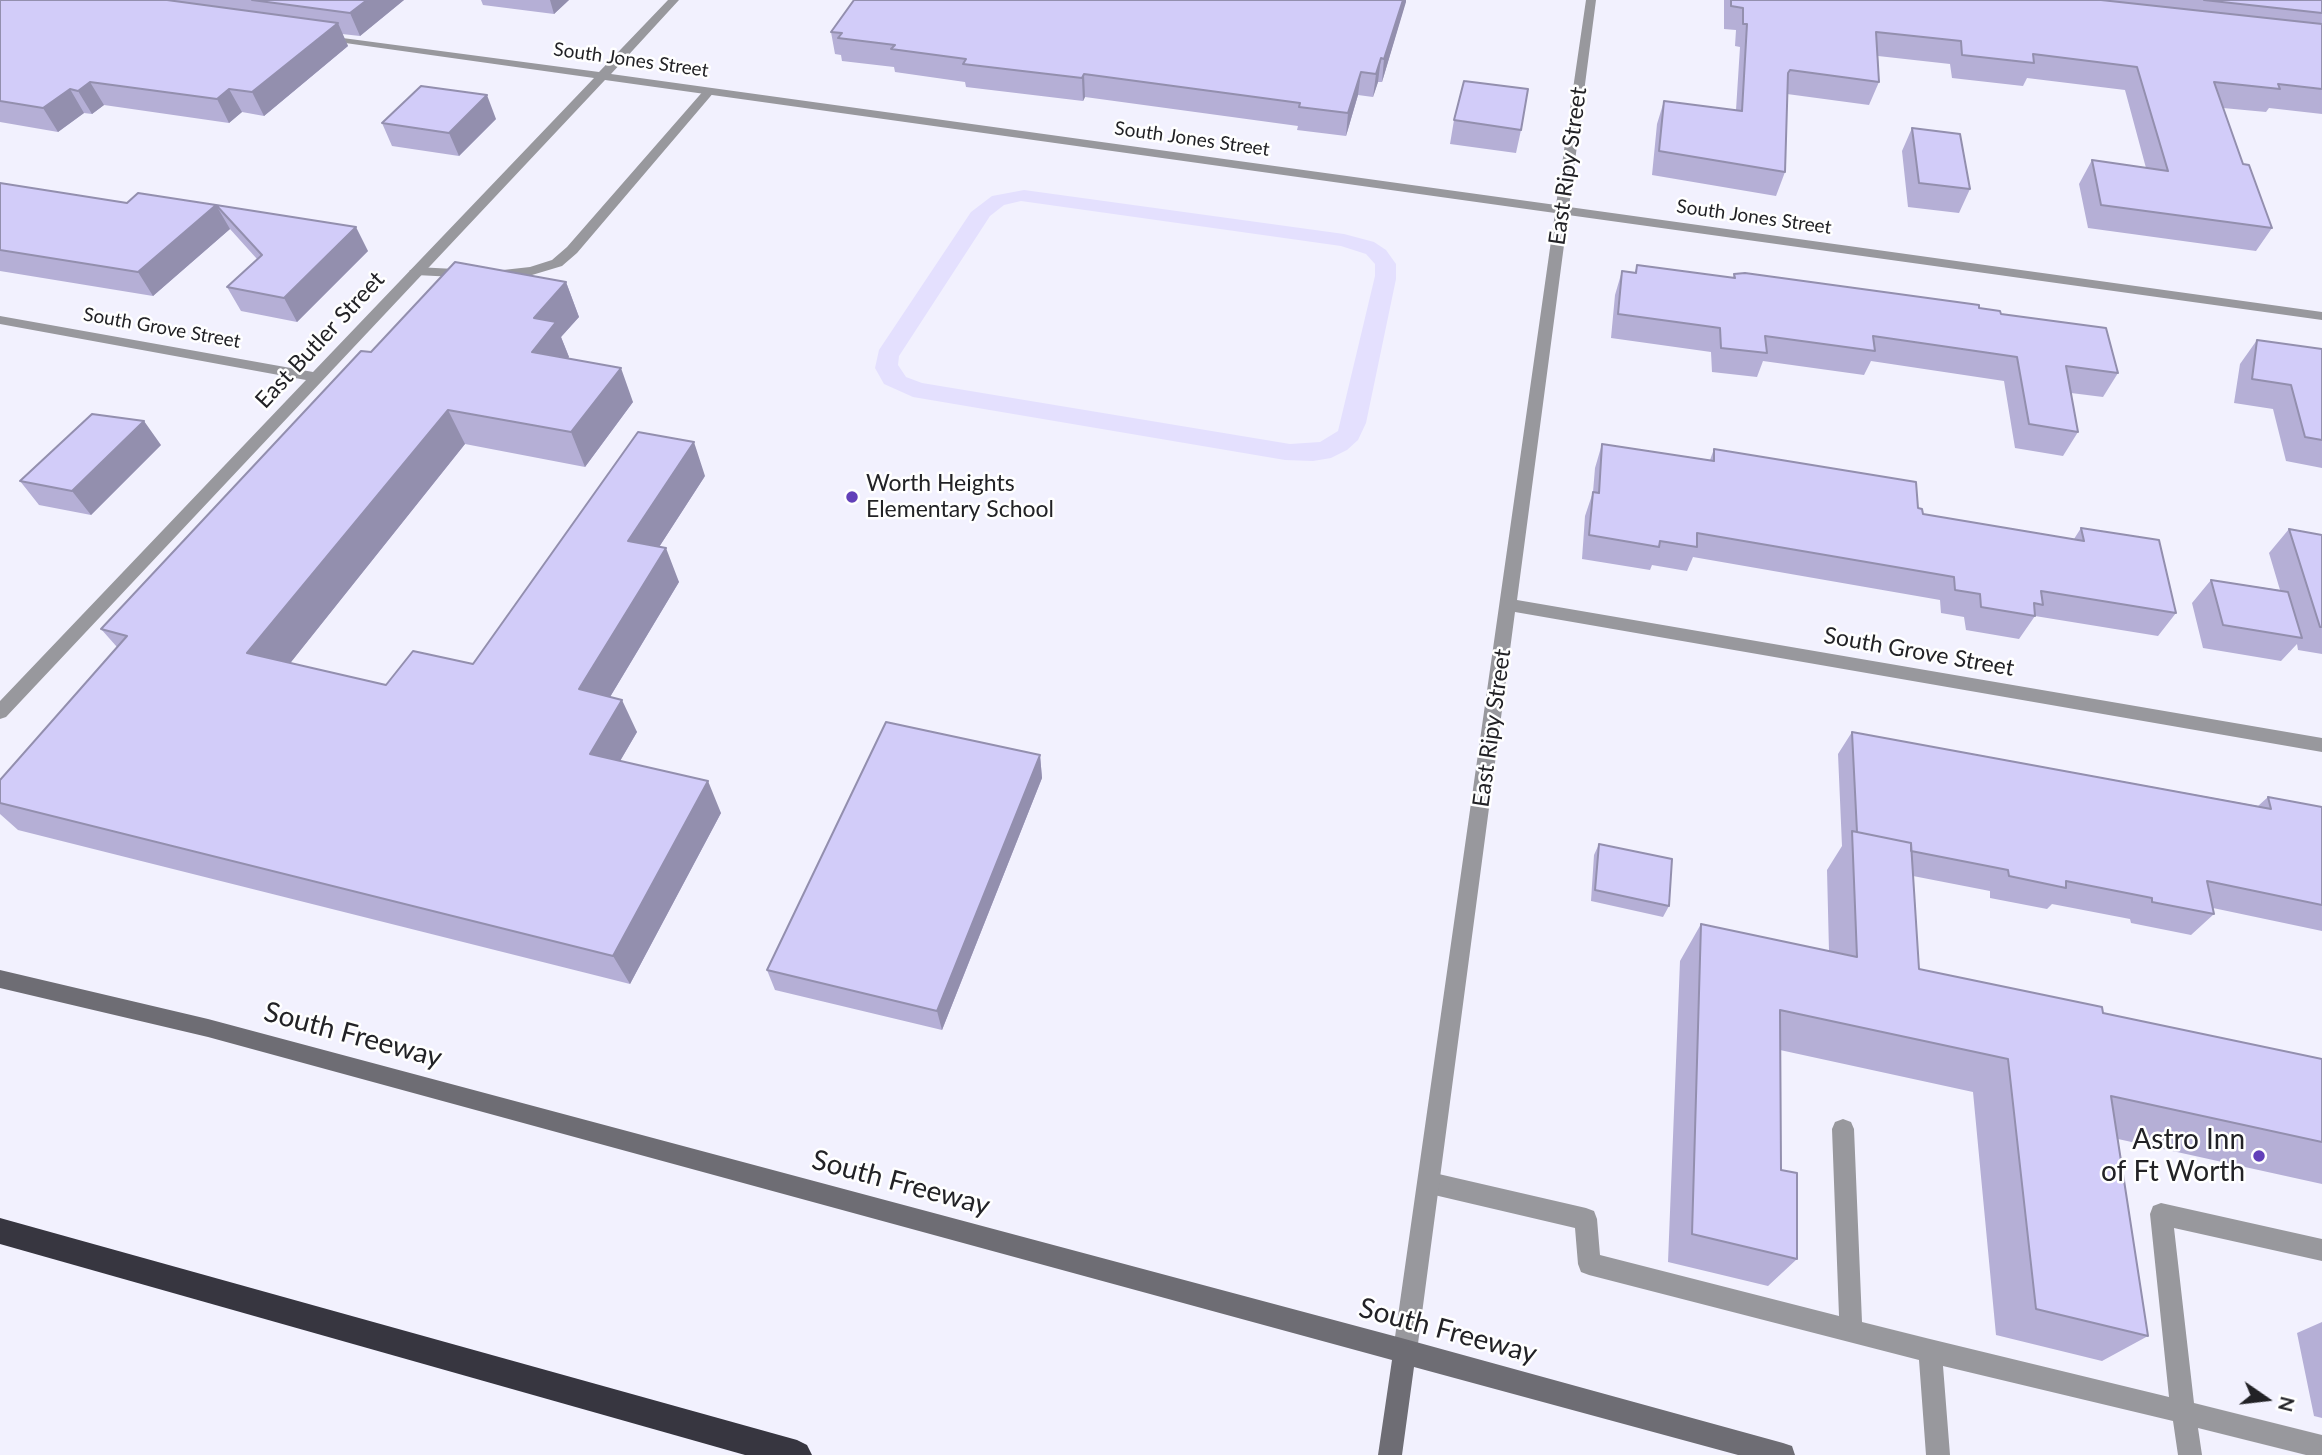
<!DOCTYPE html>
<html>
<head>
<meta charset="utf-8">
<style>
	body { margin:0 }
	#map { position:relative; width:2322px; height:1455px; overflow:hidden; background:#f2f1fe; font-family:Lato,sans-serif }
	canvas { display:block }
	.north { position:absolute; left:2231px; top:1364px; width:70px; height:70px; -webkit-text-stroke:5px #fff; paint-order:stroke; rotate:104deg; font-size:19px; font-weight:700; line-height:28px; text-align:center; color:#222226 }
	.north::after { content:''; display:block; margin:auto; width:24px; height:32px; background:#222226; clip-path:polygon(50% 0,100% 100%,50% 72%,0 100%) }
</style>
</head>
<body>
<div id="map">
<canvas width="2322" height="1455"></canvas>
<div class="north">N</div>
</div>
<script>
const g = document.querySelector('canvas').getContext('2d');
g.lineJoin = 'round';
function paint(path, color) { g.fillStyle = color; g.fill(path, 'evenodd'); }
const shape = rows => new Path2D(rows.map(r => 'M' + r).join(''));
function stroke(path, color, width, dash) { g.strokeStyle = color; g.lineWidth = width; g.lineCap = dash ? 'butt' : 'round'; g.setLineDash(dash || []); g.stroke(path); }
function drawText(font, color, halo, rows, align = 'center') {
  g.font = font + ' Lato,sans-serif'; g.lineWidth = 5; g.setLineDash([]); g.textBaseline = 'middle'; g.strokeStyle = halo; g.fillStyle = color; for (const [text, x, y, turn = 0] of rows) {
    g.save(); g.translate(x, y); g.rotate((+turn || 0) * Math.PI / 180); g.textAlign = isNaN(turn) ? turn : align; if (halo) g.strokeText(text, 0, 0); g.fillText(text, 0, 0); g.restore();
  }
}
paint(shape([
	[1024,190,1344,234,1374,242,1386,250,1396,264,1396,279,1366,423,1358,440,1347,450,1331,458,1313,461,1285,460,913,397,884,384,875,368,879,350,971,212,992,196],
	[1021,201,1341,246,1366,254,1375,264,1375,276,1338,431,1320,442,1290,444,922,383,906,377,898,365,899,356,990,216,1004,205]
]), '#e4e0fe');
paint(shape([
	[705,89,715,91,577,253,562,266,532,275,494,279,416,275,409,271,416,267,494,271,530,267,552,260,567,247,705,89],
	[1843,1119,1851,1122,1854,1129,1862,1322,1930,1339,2169,1397,2150,1214,2153,1206,2161,1203,2322,1239,2322,1261,2174,1228,2194,1403,2322,1435,2322,1455,2306,1455,2198,1428,2202,1455,2178,1455,2173,1421,1943,1366,1950,1455,1926,1455,1919,1360,1589,1275,1581,1272,1578,1264,1575,1228,1430,1194,1422,1191,1419,1183,1422,1175,1430,1172,1586,1208,1594,1211,1597,1219,1600,1255,1839,1316,1832,1129,1835,1122,1843,1119]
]), '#98989d');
paint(shape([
	[668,0,679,0,611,74,1556,205,1586,0,1596,0,1569,207,2322,312,2322,320,1568,215,1517,600,2322,738,2322,752,1515,612,1417,1351,1413,1359,1405,1363,1397,1359,1393,1351,1555,213,605,80,6,717,0,719,0,701,306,380,0,324,0,316,313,372,594,78,324,40,320,39,320,35,599,72,668,0]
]), '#98989d');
paint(shape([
	[0,970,208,1019,1405,1339,1783,1443,1792,1446,1795,1455,1738,1455,1414,1367,1402,1455,1378,1455,1392,1360,208,1037,0,988,0,970]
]), '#6e6d74');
paint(shape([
	[0,1218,797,1440,807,1445,812,1455,745,1455,0,1244,0,1218]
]), '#373640');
paint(shape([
	[0,0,404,0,360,36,342,34,348,46,264,116,242,112,229,123,104,105,92,114,84,113,58,132,0,122],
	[481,0,569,0,554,14,483,5],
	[854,0,1406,0,1382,82,1378,82,1373,97,1358,95,1346,136,1297,130,1298,126,1085,97,1083,101,966,87,965,82,895,72,894,67,842,61,841,55,835,54,831,32],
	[1724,0,2322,0,2322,114,2269,108,2266,112,2223,108,2243,164,2272,228,2256,251,2088,228,2079,184,2092,160,2146,168,2125,90,2027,78,2023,86,1952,78,1950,64,1878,56,1879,82,1869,105,1787,94,1785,172,1776,196,1652,175,1657,124,1664,101,1736,110,1740,47,1735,46,1736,30,1724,29],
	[496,119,459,156,392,146,382,123],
	[1454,120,1521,130,1516,153,1450,144],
	[1912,128,1970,189,1959,213,1908,207,1902,151],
	[0,183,127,203,216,205,230,229,153,296,0,271],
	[216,205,368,251,297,322,241,311,227,287,257,259,230,229],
	[1637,265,1733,278,1734,274,1979,308,2001,314,2118,373,2103,397,2071,393,2078,432,2063,456,2015,448,2004,381,1871,361,1864,375,1763,361,1757,377,1712,372,1711,352,1611,338,1615,295,1622,271,1635,272],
	[566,282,579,317,561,337,569,357,568,358,633,402,585,467,465,444,290,663,386,685,473,664,705,476,659,547,679,582,610,697,637,732,620,761,721,813,630,984,18,830,0,814,0,780,117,647,101,629,371,352],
	[2257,340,2322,349,2322,468,2286,461,2273,409,2234,403,2240,364],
	[1602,444,1710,460,1714,449,1918,508,1923,514,2074,539,2081,528,2176,613,2158,636,2035,616,2019,639,1966,630,1964,617,1941,613,1940,600,1693,557,1687,571,1652,565,1650,570,1582,559,1585,516,1593,492,1595,468],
	[161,445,91,515,39,505,20,481],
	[2289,529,2322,535,2322,654,2298,650,2297,644,2281,661,2203,648,2192,603,2211,580,2280,590,2269,553],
	[1852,732,2258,806,2268,797,2322,807,2322,931,2213,908,2214,914,2191,935,2131,923,2130,919,2052,904,2047,909,1990,898,1990,891,1913,876,1919,969,2103,1013,2322,1059,2322,1184,2118,1139,2148,1336,2102,1361,1996,1335,1973,1092,1780,1050,1781,1170,1797,1259,1768,1286,1668,1262,1680,961,1701,924,1829,951,1827,870,1842,846,1838,754],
	[1040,755,1042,778,942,1030,775,990,767,970],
	[1599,844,1669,906,1663,917,1591,901,1594,855],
	[2322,1322,2322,1418,2314,1416,2297,1333]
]), '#b5afd6');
paint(shape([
	[367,0,404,0,360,36,350,13],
	[550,0,569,0,554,14],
	[1403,0,1406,0,1406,2,1382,82,1384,59],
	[338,23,348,46,264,116,252,92],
	[1381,58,1378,82,1373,97,1376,74],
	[1361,72,1358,95,1346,136,1348,113],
	[1084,74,1085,97,1083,101,1082,78],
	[90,82,104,105,92,114,78,91],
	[70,89,84,113,58,132,43,108],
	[229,89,242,112,229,123,217,99],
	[487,95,496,119,459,156,449,133],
	[216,205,230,229,153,296,138,272],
	[356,227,368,251,297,322,284,298],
	[566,282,579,317,561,337,569,357,547,386,532,352,534,318],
	[621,368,633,402,585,467,571,432],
	[448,410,465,444,272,686,247,653],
	[144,421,161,445,91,515,72,491],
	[694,442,705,476,641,575,628,541],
	[666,548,679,582,595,722,579,689],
	[622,700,637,732,606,785,590,754],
	[1040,755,1042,778,942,1030,937,1011],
	[708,781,721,813,630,984,613,956]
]), '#938fae');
const building = shape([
	[0,0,167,0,338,23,252,92,229,89,217,99,90,82,78,91,70,89,43,108,0,101,0,0],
	[252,0,367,0,350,13,252,0],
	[854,0,1403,0,1384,59,1381,58,1376,74,1361,72,1348,113,1299,107,1300,103,1084,74,1082,78,963,64,966,59,891,49,895,45,838,38,842,33,831,32,854,0],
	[1731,0,2101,0,2322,24,2322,89,2278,84,2280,89,2214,82,2243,164,2249,165,2272,228,2101,205,2092,160,2168,171,2137,67,2033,54,2034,63,1962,55,1961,41,1876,32,1879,82,1790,70,1788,73,1785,172,1659,151,1664,101,1742,111,1747,24,1743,24,1743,8,1731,6,1731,0],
	[2204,0,2322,0,2322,13,2204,0],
	[1464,81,1528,89,1521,130,1454,120,1464,81],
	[421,86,487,95,449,133,382,123,421,86],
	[1912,128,1960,134,1970,189,1919,183,1912,128],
	[0,183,127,203,138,193,216,205,138,272,0,250,0,183],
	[216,205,356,227,284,298,227,287,262,255,216,205],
	[455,262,566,282,534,318,556,322,532,352,621,368,571,432,448,410,247,653,386,685,413,651,473,664,638,432,694,442,628,541,666,548,579,689,622,700,590,754,708,781,613,956,0,803,0,780,127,636,101,629,361,351,371,352,455,262],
	[1637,265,1735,278,1734,274,1745,273,1979,305,1979,308,2000,311,2001,314,2106,328,2118,373,2066,366,2078,432,2029,424,2017,357,1873,336,1875,351,1765,336,1767,353,1721,348,1720,328,1618,314,1622,271,1636,273,1637,265],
	[2257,340,2322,349,2322,440,2305,437,2291,385,2252,379,2257,340],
	[92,414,144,421,72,491,20,481,92,414],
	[1602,444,1714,461,1714,449,1916,482,1918,508,1922,509,1923,514,2084,541,2081,528,2159,540,2176,613,2041,591,2043,605,2034,603,2035,616,1981,607,1980,594,1955,590,1954,577,1697,533,1697,547,1660,541,1659,547,1589,535,1593,492,1599,493,1602,444],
	[2289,529,2322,535,2322,627,2320,627,2289,529],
	[2211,580,2288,592,2302,638,2223,625,2211,580],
	[886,722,1040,755,937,1011,767,970,886,722],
	[1852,732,2271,809,2268,797,2322,807,2322,905,2207,881,2214,914,2152,902,2152,898,2066,881,2066,888,2009,876,2008,870,1911,851,1911,843,1857,832,1852,732],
	[1852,831,1911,843,1919,969,2102,1007,2103,1013,2322,1059,2322,1142,2111,1096,2148,1336,2036,1309,2008,1059,1780,1010,1781,1170,1797,1173,1797,1259,1692,1234,1701,924,1857,957,1852,831],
	[1599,844,1672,859,1669,906,1595,890,1599,844]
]);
paint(building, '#d2ccf9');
stroke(building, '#938fae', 2);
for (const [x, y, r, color] of [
	[852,497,7,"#6240b9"],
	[2259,1156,7,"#6240b9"]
]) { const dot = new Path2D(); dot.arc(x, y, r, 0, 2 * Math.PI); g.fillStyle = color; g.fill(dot); stroke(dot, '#fff', 2.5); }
drawText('19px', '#222226', '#fff', [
	["South Jones Street",631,60,8],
	["South Jones Street",1192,139,8],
	["South Jones Street",1754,217,8],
	["South Grove Street",162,328,10]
]);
drawText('23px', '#222226', '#fff', [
	["East Ripy Street",1568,166,-82],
	["East Butler Street",320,340,-47],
	["South Grove Street",1919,652,10],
	["East Ripy Street",1492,728,-82]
]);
drawText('23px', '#222226', '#fff', [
	["Worth Heights",866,484],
	["Elementary School",866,510]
], 'left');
drawText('28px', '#222226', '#fff', [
	["South Freeway",353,1035,15],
	["South Freeway",901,1183,15],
	["South Freeway",1448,1331,15]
]);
drawText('28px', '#222226', '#fff', [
	["Astro Inn",2245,1140],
	["of Ft Worth",2245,1172]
], 'right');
</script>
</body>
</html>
